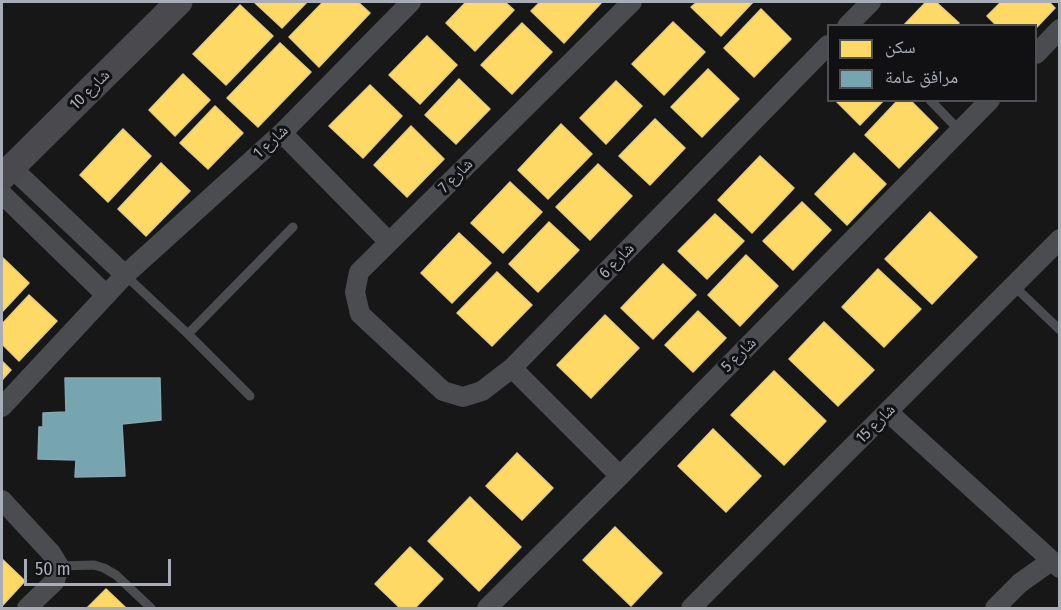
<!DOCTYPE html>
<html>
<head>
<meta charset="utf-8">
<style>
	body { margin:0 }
	#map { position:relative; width:1061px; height:610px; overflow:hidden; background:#171717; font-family:"Fira Sans Condensed","Noto Naskh Arabic",sans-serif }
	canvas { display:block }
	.frame { position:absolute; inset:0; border:3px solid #a8adb8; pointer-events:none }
	.legend { position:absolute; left:827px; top:24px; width:210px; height:78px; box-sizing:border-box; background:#111113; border:2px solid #4d4f55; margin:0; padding:8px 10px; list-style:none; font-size:18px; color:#a8adb8 }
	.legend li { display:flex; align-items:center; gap:12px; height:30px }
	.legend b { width:30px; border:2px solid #4d4f55 }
	.scale { position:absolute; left:24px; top:559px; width:147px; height:27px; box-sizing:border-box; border:3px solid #a8adb8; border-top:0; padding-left:8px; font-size:18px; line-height:21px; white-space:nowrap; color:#a8adb8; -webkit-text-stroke:4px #111113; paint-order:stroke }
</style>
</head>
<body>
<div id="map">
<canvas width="1061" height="610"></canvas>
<div class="frame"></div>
<ul class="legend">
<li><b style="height:16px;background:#ffd966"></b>سكن</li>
<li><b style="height:16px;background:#76a5af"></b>مرافق عامة</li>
</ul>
<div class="scale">50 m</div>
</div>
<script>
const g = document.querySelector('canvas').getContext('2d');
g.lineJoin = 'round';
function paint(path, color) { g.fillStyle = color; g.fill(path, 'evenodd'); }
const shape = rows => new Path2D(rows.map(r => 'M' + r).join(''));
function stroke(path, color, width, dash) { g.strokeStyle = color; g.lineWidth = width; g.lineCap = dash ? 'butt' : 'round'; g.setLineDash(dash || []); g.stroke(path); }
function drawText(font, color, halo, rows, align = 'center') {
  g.font = font + ' "Fira Sans Condensed","Noto Naskh Arabic",sans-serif'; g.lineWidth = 6; g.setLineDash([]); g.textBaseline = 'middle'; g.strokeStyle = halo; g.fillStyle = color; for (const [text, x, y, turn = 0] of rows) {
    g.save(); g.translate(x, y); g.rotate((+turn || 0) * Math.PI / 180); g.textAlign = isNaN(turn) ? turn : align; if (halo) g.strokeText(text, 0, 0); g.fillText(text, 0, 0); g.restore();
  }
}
const homes = shape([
	[254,2,307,2,282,28,254,2],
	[323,2,358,2,370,13,319,67,289,37,323,2],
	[466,2,505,2,514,10,475,51,446,23,466,2],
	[540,2,602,2,564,43,531,11,540,2],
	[697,2,753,2,721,36,691,7,697,2],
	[926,2,936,2,959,23,957,26,903,26,926,2],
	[1001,2,1049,2,1055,8,1036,28,1036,26,997,26,987,16,1001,2],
	[240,5,273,36,226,85,193,54,240,5],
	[761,9,791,39,754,77,724,48,761,9],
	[673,22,705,52,664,95,632,64,673,22],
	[522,23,552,52,512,94,481,65,522,23],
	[427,36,457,65,420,104,389,75,427,36],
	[280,43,311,72,258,127,227,98,280,43],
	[708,69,739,99,702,137,671,107,708,69],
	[183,74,210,100,175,136,149,110,183,74],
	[459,79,490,109,456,144,425,115,459,79],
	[616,81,642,106,606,144,580,118,616,81],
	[370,85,402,116,363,158,329,126,370,85],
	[835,100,884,100,860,125,835,100],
	[898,100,910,100,938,128,899,168,865,135,898,100],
	[215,106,243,133,208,169,180,143,215,106],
	[655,119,685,148,650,185,619,156,655,119],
	[561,124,592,154,548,199,518,170,561,124],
	[411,126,444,159,407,197,374,165,411,126],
	[123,129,151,156,108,202,80,175,123,129],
	[854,153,886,184,847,225,815,194,854,153],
	[760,156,794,188,752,233,718,200,760,156],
	[161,163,190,191,146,236,118,209,161,163],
	[598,164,632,196,590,240,556,207,598,164],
	[510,182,542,212,503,253,471,223,510,182],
	[802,202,831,230,793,270,763,241,802,202],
	[930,212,977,257,932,304,885,259,930,212],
	[715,214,744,241,707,279,678,251,715,214],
	[549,222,579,250,538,292,509,264,549,222],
	[459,233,491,263,452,303,421,273,459,233],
	[746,255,778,286,740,326,708,295,746,255],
	[2,257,29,283,2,312,2,257],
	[663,264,696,295,653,339,621,308,663,264],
	[878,269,921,309,884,347,842,307,878,269],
	[497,272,532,305,492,346,457,313,497,272],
	[29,295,57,321,19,361,2,344,2,324,29,295],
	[698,311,726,338,693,372,665,345,698,311],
	[605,315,639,348,591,398,557,365,605,315],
	[824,322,874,370,838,406,789,359,824,322],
	[2,361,11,370,2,380,2,361],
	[774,371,826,421,784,465,731,415,774,371],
	[713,429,761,476,726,512,678,466,713,429],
	[517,453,553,488,522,520,486,486,517,453],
	[470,497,521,547,479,591,428,541,470,497],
	[615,527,662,573,631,606,583,560,615,527],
	[410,547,443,579,415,608,400,608,375,584,410,547],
	[2,559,25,581,2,606,2,559],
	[106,589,126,608,87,608,106,589]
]);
paint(homes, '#ffd966');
stroke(homes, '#e5cc7f', 1.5);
const public = shape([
	[65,378,160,378,161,420,122,424,125,476,75,477,76,460,38,459,39,427,43,427,43,413,66,412,65,378]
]);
paint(public, '#76a5af');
stroke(public, '#85a7b2', 1.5);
stroke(shape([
	[930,100,960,131],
	[125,275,188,334,250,396],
	[1014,286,1060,330],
	[188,334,293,227],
	[59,566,94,565,104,568,116,575,151,608]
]), '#4b4c50', 9);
stroke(shape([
	[632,2,359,272,355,292,360,314,443,391,463,397,482,391,512,368,828,45],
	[847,26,871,2],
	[1036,54,1060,29],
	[282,133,389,242],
	[12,168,125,275],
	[2,194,105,294],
	[512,368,620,476],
	[2,407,125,275,282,133,411,2],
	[888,412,1060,568],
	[2,500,51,553,59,566,55,581,27,608],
	[487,608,620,476,990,100],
	[691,608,1060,239],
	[995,608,1020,583,1051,561]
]), '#4b4c50', 20);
stroke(shape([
	[2,177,179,2]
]), '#4a4a4e', 27);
drawText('16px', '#a8adb8', '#111113', [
	["شارع 10",90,90,-45],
	["شارع 1",271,142,-43],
	["شارع 7",456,176,-45],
	["شارع 6",617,261,-46],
	["شارع 5",739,355,-45],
	["شارع 15",876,424,-45]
]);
</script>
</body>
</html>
